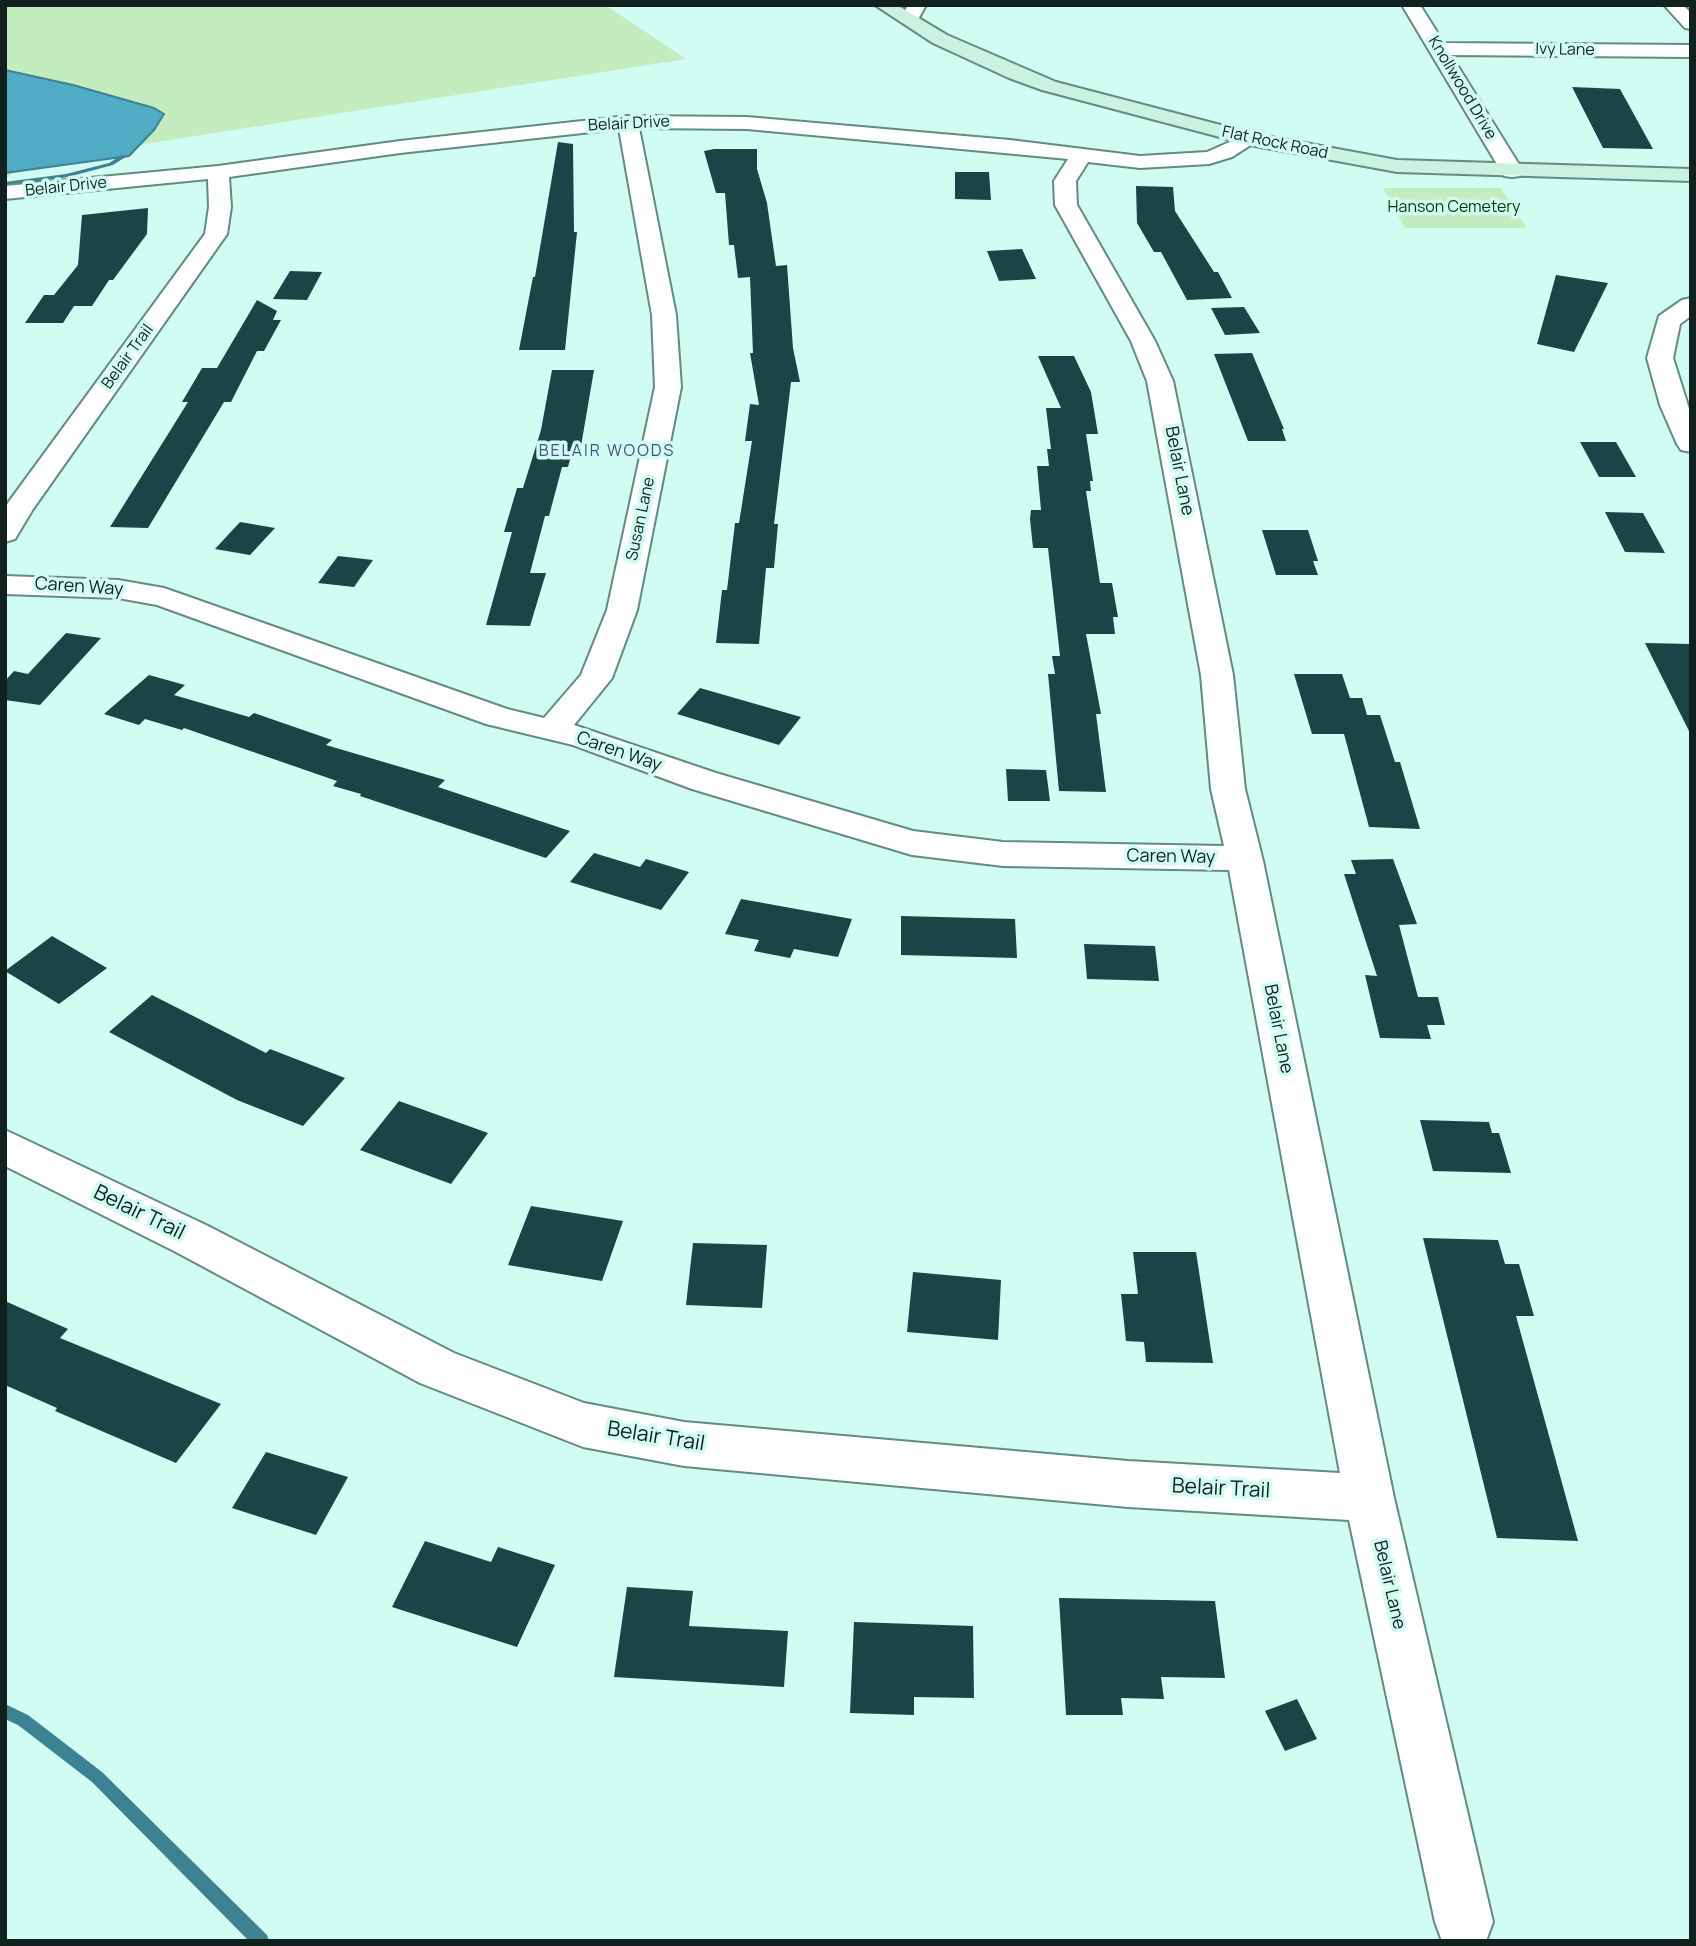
<!DOCTYPE html>
<html>
<head>
<meta charset="utf-8">
<style>
	body { margin:0 }
	#map { position:relative; width:1696px; height:1946px; overflow:hidden; background:#d0fcf2; font-family:Manrope,sans-serif }
	canvas { display:block }
	.frame { position:absolute; inset:0; border:7px solid #11211e; pointer-events:none }
</style>
</head>
<body>
<div id="map">
<canvas width="1696" height="1946"></canvas>
<div class="frame"></div>
</div>
<script>
const g = document.querySelector('canvas').getContext('2d');
g.lineJoin = 'round';
function paint(path, color) { g.fillStyle = color; g.fill(path, 'evenodd'); }
const shape = rows => new Path2D(rows.map(r => 'M' + r).join(''));
function stroke(path, color, width, dash) { g.strokeStyle = color; g.lineWidth = width; g.lineCap = dash ? 'butt' : 'round'; g.setLineDash(dash || []); g.stroke(path); }
function drawText(font, color, halo, rows, align = 'center') {
  g.font = font + ' Manrope,sans-serif'; g.lineWidth = 7; g.setLineDash([]); g.textBaseline = 'middle'; g.strokeStyle = halo; g.fillStyle = color; for (const [text, x, y, turn = 0] of rows) {
    g.save(); g.translate(x, y); g.rotate((+turn || 0) * Math.PI / 180); g.textAlign = isNaN(turn) ? turn : align; if (halo) g.strokeText(text, 0, 0); g.fillText(text, 0, 0); g.restore();
  }
}
paint(shape([
	[5,5,605,5,686,59,23,163,5,180],
	[1383,188,1501,188,1527,228,1405,228]
]), '#c3edbe');
const water = shape([
	[5,70,73,85,154,108,164,114,154,130,129,156,5,173,5,70]
]);
paint(water, '#50acc4');
stroke(water, '#3d8292', 2);
paint(shape([
	[122,155,125,157,124,158,113,165,68,177,5,186,5,182,66,174,109,163,122,155],
	[5,1704,28,1715,102,1772,267,1935,269,1941,249,1941,92,1782,18,1725,5,1719,5,1704]
]), '#3d8292');
paint(shape([
	[1572,87,1620,89,1653,149,1603,148],
	[558,142,573,144,574,232,577,232,565,350,519,350,533,277,535,277],
	[714,149,757,149,757,169,767,203,776,266,787,265,793,348,800,382,791,382,774,524,778,524,774,568,766,568,759,644,716,643,722,590,727,590,735,523,739,523,752,441,745,441,750,404,759,405,750,353,753,353,750,277,738,278,734,245,729,245,725,193,716,193,704,151],
	[955,172,989,172,991,200,955,199],
	[1136,186,1173,187,1175,211,1214,272,1218,272,1232,298,1187,300,1161,252,1154,252,1137,223],
	[148,208,147,234,113,280,109,280,92,306,74,306,63,323,25,323,44,295,54,295,78,265,82,215],
	[1022,249,1036,279,999,281,987,251],
	[290,271,322,272,307,300,273,299],
	[1556,275,1608,283,1574,352,1537,344],
	[257,300,277,311,273,320,281,320,264,351,257,351,231,402,224,402,148,528,110,527,188,402,182,402,202,368,217,368],
	[1244,307,1260,333,1225,335,1211,308],
	[1252,353,1284,429,1282,429,1286,441,1248,441,1214,354],
	[1038,356,1074,356,1091,392,1098,434,1086,434,1093,481,1090,481,1091,491,1086,491,1100,583,1112,583,1118,617,1113,617,1115,634,1086,634,1101,714,1096,714,1106,792,1059,791,1048,674,1055,674,1052,656,1060,656,1048,548,1033,548,1030,519,1031,510,1041,510,1037,466,1049,466,1047,449,1051,449,1046,408,1061,408],
	[552,370,594,370,580,452,572,452,568,467,562,467,549,516,545,516,530,573,546,573,530,626,486,625,512,532,504,532,517,488,523,488,541,430],
	[1580,442,1616,442,1636,477,1599,477],
	[1605,512,1643,513,1665,553,1625,552],
	[240,522,275,528,250,555,215,549],
	[1262,530,1308,530,1318,561,1313,561,1318,575,1276,575],
	[338,556,373,560,354,587,318,583],
	[66,633,101,638,40,705,5,700,5,681,14,671,28,674],
	[1645,643,1691,644,1691,735],
	[1294,674,1342,674,1350,698,1362,698,1367,715,1380,715,1395,762,1400,762,1420,829,1369,827,1344,734,1312,734],
	[149,675,185,685,174,695,249,717,254,713,332,740,326,745,445,780,438,787,570,831,546,858,360,796,361,794,333,786,337,781,184,728,182,730,145,719,139,725,104,714],
	[700,688,801,717,779,745,677,714],
	[1006,769,1046,770,1050,801,1008,801],
	[594,853,640,867,646,859,689,872,661,910,570,882],
	[1393,859,1417,924,1399,925,1418,997,1438,997,1445,1025,1427,1025,1431,1039,1380,1038,1365,975,1377,976,1344,874,1356,874,1351,860],
	[741,899,852,919,838,957,794,949,790,958,754,951,759,940,725,934],
	[901,916,1015,919,1017,958,901,955],
	[52,936,107,968,59,1004,5,971],
	[1084,944,1155,946,1159,981,1087,979],
	[152,995,266,1053,270,1049,345,1078,303,1126,237,1100,109,1032],
	[399,1101,488,1133,451,1184,360,1150],
	[1420,1120,1489,1122,1492,1133,1499,1133,1511,1173,1433,1171],
	[531,1206,623,1221,602,1281,508,1265],
	[1423,1238,1498,1240,1505,1264,1519,1264,1534,1316,1516,1316,1578,1541,1497,1538],
	[693,1243,767,1245,762,1308,686,1305],
	[1133,1252,1196,1252,1213,1363,1146,1362,1144,1342,1126,1341,1121,1294,1138,1294],
	[913,1272,1001,1280,998,1340,907,1332],
	[5,1301,68,1329,60,1338,221,1404,176,1463,55,1411,57,1408,5,1385],
	[266,1452,348,1477,316,1535,232,1508],
	[425,1541,491,1562,498,1547,555,1565,517,1647,392,1607],
	[627,1587,693,1591,689,1626,788,1631,784,1687,614,1677],
	[1059,1598,1215,1601,1225,1678,1161,1677,1164,1699,1121,1698,1123,1715,1066,1715],
	[854,1622,973,1626,974,1698,914,1697,914,1715,850,1713],
	[1297,1699,1317,1739,1285,1751,1265,1711]
]), '#1a4446');
const street = shape([
	[908,5,926,5,915,25,909,26,900,21,908,5],
	[1402,5,1420,5,1444,43,1691,45,1691,57,1451,55,1523,171,1520,176,1512,177,1504,176,1501,171,1402,5],
	[1664,5,1683,5,1691,13,1691,29,1685,28,1664,5],
	[628,116,747,117,1010,140,1140,156,1207,152,1250,133,1257,135,1260,139,1232,157,1209,164,1140,168,1088,162,1076,181,1077,205,1155,341,1173,381,1233,675,1245,789,1263,861,1394,1498,1493,1922,1486,1941,1442,1941,1435,1922,1349,1520,1128,1507,684,1466,583,1447,420,1383,176,1252,5,1166,5,1130,208,1226,454,1353,584,1403,684,1422,1128,1461,1340,1473,1229,870,1003,866,912,855,692,789,573,745,486,724,157,605,118,598,5,594,5,576,118,580,164,588,507,709,544,718,581,675,607,610,655,387,652,315,619,129,400,153,229,177,231,207,227,234,33,509,15,539,5,542,5,507,205,234,209,207,208,179,5,199,5,186,218,166,400,141,628,116],
	[639,128,747,129,1068,159,1054,181,1055,205,1131,341,1147,381,1201,675,1211,789,1224,846,1003,842,913,831,716,773,574,725,612,678,637,610,681,387,676,315,639,128],
	[1691,298,1691,316,1680,324,1673,358,1691,415,1691,452,1681,450,1677,444,1660,405,1647,358,1659,316,1682,300,1691,298]
]);
const secondary = shape([
	[875,5,897,5,947,35,1056,82,1251,133,1397,160,1691,169,1691,181,1397,172,1250,145,1042,90,1009,78,933,43,875,5]
]);
stroke(street, '#628b82', 4);
stroke(secondary, '#628b82', 4);
paint(street, '#fff');
paint(secondary, '#caf2e1');
drawText('16px', '#11211e', '#d0fcf2', [
	["Ivy Lane",1565,50,1],
	["Knollwood Drive",1462,88,59],
	["Belair Drive",629,124,-3],
	["Flat Rock Road",1275,143,12],
	["Belair Drive",66,187,-6],
	["Belair Trail",128,357,-54],
	["Susan Lane",641,519,-78]
]);
drawText('16px', '#043902', '#d0fcf2', [
	["Hanson Cemetery",1454,208]
]);
g.letterSpacing = '2px';
drawText('16px', '#434e8a', '#d0fcf2', [
	["BELAIR WOODS",607,452]
]);
g.letterSpacing = '0px';
drawText('18px', '#11211e', '#d0fcf2', [
	["Belair Lane",1179,471,79],
	["Caren Way",79,587,4],
	["Caren Way",619,752,19],
	["Caren Way",1171,857,1],
	["Belair Lane",1278,1029,79],
	["Belair Lane",1389,1585,77]
]);
drawText('21px', '#11211e', '#d0fcf2', [
	["Belair Trail",139,1213,26],
	["Belair Trail",656,1437,9],
	["Belair Trail",1221,1489,3]
]);
</script>
</body>
</html>
